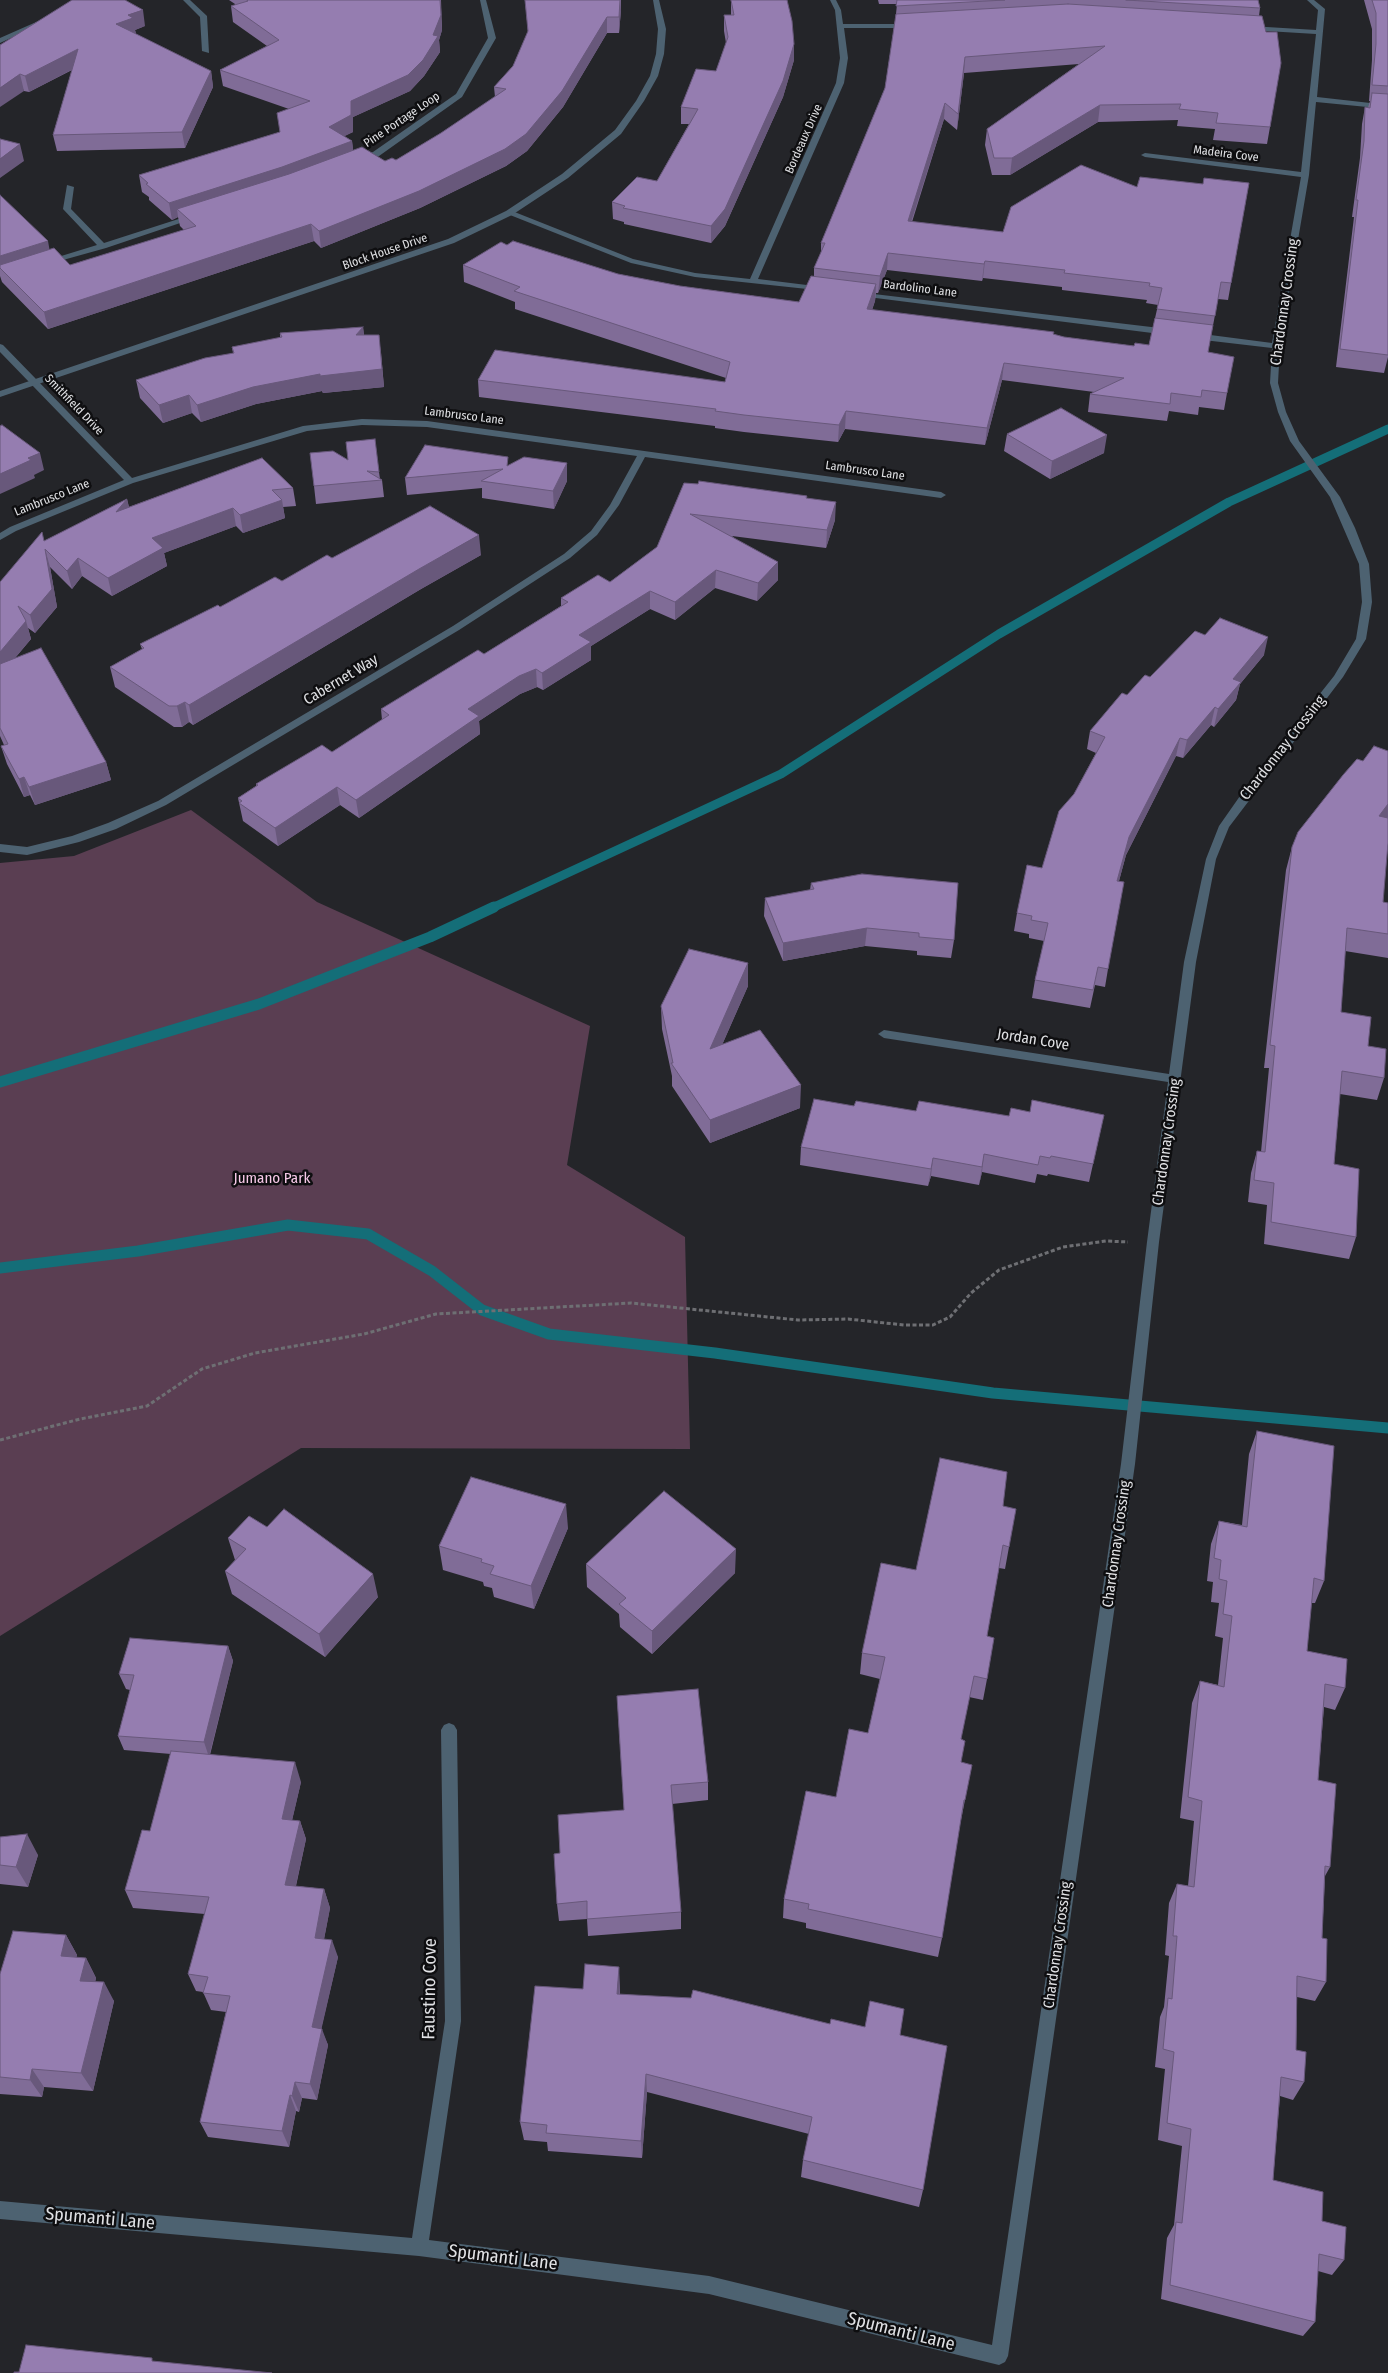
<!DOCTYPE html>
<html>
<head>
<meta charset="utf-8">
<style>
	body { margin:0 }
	canvas { display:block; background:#242529 }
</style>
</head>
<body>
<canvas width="1388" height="2373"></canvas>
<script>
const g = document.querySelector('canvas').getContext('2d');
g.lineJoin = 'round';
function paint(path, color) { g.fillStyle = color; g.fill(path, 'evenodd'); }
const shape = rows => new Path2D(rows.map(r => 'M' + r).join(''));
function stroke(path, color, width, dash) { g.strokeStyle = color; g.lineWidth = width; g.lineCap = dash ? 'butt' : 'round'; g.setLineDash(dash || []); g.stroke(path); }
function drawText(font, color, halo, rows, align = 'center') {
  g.font = font + ' "Fira Sans Condensed",sans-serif'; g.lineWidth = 5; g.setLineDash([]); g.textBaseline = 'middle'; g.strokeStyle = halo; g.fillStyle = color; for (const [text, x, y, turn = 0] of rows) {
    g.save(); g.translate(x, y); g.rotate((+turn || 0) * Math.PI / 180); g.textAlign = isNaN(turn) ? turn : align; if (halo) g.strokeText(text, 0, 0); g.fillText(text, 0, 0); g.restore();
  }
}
paint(shape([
	[191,810,317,902,590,1026,567,1165,685,1237,690,1449,301,1448,0,1636,0,863,74,856]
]), '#5a3e52');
stroke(shape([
	[492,908,781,774,999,634,1229,502,1388,429]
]), '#146e78', 9);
stroke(shape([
	[0,1082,259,1004,430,937,494,907],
	[0,1268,138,1251,288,1225,368,1234,432,1271,482,1310,549,1334,715,1353,993,1393,1388,1428]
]), '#146e78', 11);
stroke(shape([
	[0,1440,80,1419,147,1406,202,1369,255,1353,364,1334,436,1314,631,1303,798,1320,848,1319,904,1325,933,1325,950,1317,971,1293,999,1270,1063,1247,1106,1241,1128,1242]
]), '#6e6f73', 3, [4, 2.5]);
paint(shape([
	[183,0,190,0,207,16,209,53,202,51,200,17,183,0],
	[480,0,486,0,496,38,462,97,379,156,362,163,356,163,356,159,373,152,456,94,488,38,480,0],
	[830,0,836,0,841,10,843,24,911,24,915,26,911,28,844,28,848,58,844,83,758,279,823,287,826,287,826,291,695,277,631,263,505,213,512,211,633,259,695,273,750,279,836,83,840,58,835,10,830,0],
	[1307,0,1314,0,1325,9,1317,97,1388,105,1388,109,1316,102,1309,175,1280,346,1278,383,1286,412,1299,441,1340,497,1355,528,1369,564,1372,602,1366,639,1343,677,1229,827,1216,859,1196,962,1159,1242,1135,1464,1008,2356,1005,2362,999,2365,709,2294,419,2256,0,2219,0,2201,412,2238,445,2021,441,1730,444,1725,449,1723,454,1725,457,1730,461,2021,429,2240,709,2276,992,2345,1121,1464,1147,1242,1168,1082,884,1038,878,1034,884,1030,1169,1074,1184,962,1206,859,1219,826,1247,786,1334,676,1356,639,1362,602,1359,564,1330,497,1290,441,1278,412,1270,383,1272,348,1195,339,1191,336,1195,333,1272,343,1301,177,1145,157,1141,155,1145,153,1301,172,1316,34,1250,30,1246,28,1250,26,1316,30,1318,10,1307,0],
	[43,19,47,21,45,22,0,43,0,38,43,19],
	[67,185,74,187,71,209,104,243,191,215,198,217,106,248,45,265,45,261,97,245,63,209,67,185],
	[857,292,1168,329,1172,332,1168,335,860,296,856,294,857,292],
	[0,344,3,345,132,478,303,426,362,419,427,421,941,492,946,495,941,498,645,457,619,505,597,535,570,558,459,630,166,805,116,829,79,842,27,855,0,852,0,844,27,847,72,836,108,823,158,801,453,626,564,554,591,531,610,505,637,456,427,427,362,425,307,431,133,483,16,531,0,540,0,533,10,527,124,480,0,352,0,344]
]), '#4d6271');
paint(shape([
	[653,0,659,0,666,29,664,54,658,76,644,101,621,134,568,178,512,215,454,243,0,397,0,391,448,239,506,211,562,174,615,130,636,101,650,76,656,54,658,29,653,0]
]), '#4d6271');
paint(shape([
	[229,0,441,0,442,30,439,40,440,52,424,76,410,91,353,117,353,132,344,136,352,141,353,150,385,161,396,160,441,133,495,97,494,87,513,66,528,32,525,0,621,0,621,10,619,33,607,33,563,107,527,151,506,166,420,208,321,248,314,241,48,329,2,282,0,276,0,195,49,249,70,265,184,230,180,226,178,217,172,220,149,200,149,197,142,192,139,175,280,132,289,109,223,86,220,70,267,46,233,22,231,6,235,5,235,4],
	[731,0,787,0,794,60,783,97,725,226,711,243,624,224,624,222,613,219,612,202,657,181,689,124,681,124,681,107,716,71,726,43,724,31,724,15,731,15],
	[878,0,1258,0,1260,8,1259,16,1270,127,1267,144,1213,140,1215,129,1177,126,1178,120,1098,122,1010,175,992,175,985,145,987,129,1079,64,964,73,957,130,944,119,912,222,1003,232,1137,187,1249,183,1228,300,1218,299,1208,352,1227,393,1224,410,1199,407,1198,415,1169,411,1167,421,1088,412,1090,394,1094,392,1002,380,985,445,845,429,838,442,744,432,715,428,715,426,479,397,478,380,725,382,726,378,515,309,515,302,464,282,463,265,507,245,618,274,680,286,799,302,814,276,814,268,821,253,821,243,885,88,896,14,897,4,879,4],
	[887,270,982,281,983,278,1062,287,1062,290,1147,300,1146,303,1158,305,1149,345,1134,346,1064,337,1053,334,872,310,875,301,876,293,878,293],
	[1364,0,1388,0,1388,357,1384,373,1336,367,1354,217,1352,217,1360,158,1362,124,1365,107,1368,108,1370,101,1369,101,1372,60,1372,29],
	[145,26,135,30,136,34,211,71,213,87,185,148,57,151,53,135,72,70,29,92,24,91,0,45],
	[363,327,364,335,381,353,384,387,323,393,322,391,256,404,201,422,192,413,163,423,140,398,136,380,233,353,232,347,280,338,280,333],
	[1007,434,1104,453,1050,479,1004,451],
	[262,458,293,488,296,506,283,507,285,518,243,533,236,526,164,553,167,566,112,596,82,576,72,589,50,567,57,607,35,633,28,628,31,639,15,658,106,762,111,780,35,805,30,795,24,797,7,764,1,746,4,745,0,736,0,582,44,541,127,499,129,507],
	[348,460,379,472,380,479,382,480,384,497,316,504,314,486],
	[567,463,567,481,554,509,482,498,482,488,407,495,405,478,508,466],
	[684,483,807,496,807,498,835,520,826,548,732,536,778,580,757,601,715,588,675,620,650,609,591,646,591,660,543,690,537,687,520,694,479,721,480,734,359,818,340,805,278,846,243,821,238,798,256,786,256,784,332,752,382,720,381,709,484,654,561,606,561,598,610,582,657,547],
	[481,555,421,589,193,725,189,722,182,727,174,727,115,687,110,667,142,649,140,644,220,607,282,581,332,558],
	[1264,655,1240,684,1236,700,1214,727,1211,725,1183,758,1176,756,1126,855,1119,881,1108,969,1105,987,1095,985,1090,1008,1032,998,1035,980,1044,941,1029,938,1029,934,1014,931,1017,913,1042,868,1074,794,1096,753,1087,749,1090,731,1127,695,1150,677],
	[1388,751,1388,817,1383,902,1388,903,1388,958,1345,951,1341,1012,1368,1046,1384,1078,1377,1100,1340,1094,1334,1164,1356,1237,1349,1259,1264,1244,1267,1205,1248,1202,1251,1173,1257,1151,1261,1152,1269,1068,1264,1068,1286,870,1292,847],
	[811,883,954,940,951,958,917,955,917,951,865,946,783,961,764,916,765,898,810,890],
	[748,963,748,986,722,1045,800,1108,710,1143,672,1086,672,1076,662,1029,661,1006],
	[854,1106,916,1111,1009,1116,1030,1112,1104,1115,1089,1182,1048,1174,1047,1176,1037,1174,1035,1183,982,1172,979,1185,931,1176,928,1186,800,1165,801,1147],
	[1257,1431,1324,1581,1315,1603,1311,1603,1307,1651,1345,1688,1335,1710,1324,1707,1318,1780,1330,1867,1325,1876,1322,1938,1326,1982,1315,2001,1297,1997,1296,2050,1304,2082,1293,2100,1280,2096,1273,2180,1322,2221,1344,2260,1332,2275,1318,2271,1315,2322,1303,2336,1161,2299,1167,2238,1174,2225,1182,2146,1158,2140,1165,2069,1155,2067,1160,2017,1164,2007,1169,1956,1165,1955,1169,1903,1177,1884,1188,1886,1194,1821,1180,1818,1192,1703,1200,1681,1218,1685,1223,1638,1215,1636,1219,1603,1211,1602,1213,1582,1207,1581,1211,1544,1219,1521,1242,1525,1249,1454],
	[1003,1506,1009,1547,1005,1569,999,1568,987,1636,987,1679,983,1700,969,1697,961,1739,961,1762,965,1800,961,1820,960,1820,942,1938,938,1957,806,1928,806,1923,783,1918,784,1899,836,1797,868,1733,880,1679,860,1674,862,1653,916,1570],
	[568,1528,534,1609,494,1597,492,1588,484,1586,483,1582,443,1570,439,1546],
	[228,1538,378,1597,325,1657,232,1594,225,1571,235,1560],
	[586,1564,735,1573,652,1654,620,1627,619,1614,587,1587],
	[228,1646,233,1661,210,1755,301,1782,292,1820,300,1821,306,1839,296,1886,324,1889,330,1908,324,1939,338,1957,321,2029,328,2045,317,2100,302,2098,299,2112,296,2111,289,2147,208,2137,200,2122,226,2012,211,2010,203,1992,196,1991,188,1974,205,1914,133,1908,125,1890,150,1831,171,1754,124,1750,118,1736,130,1690,126,1689,119,1674],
	[617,1696,708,1782,708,1800,672,1804,681,1912,681,1929,588,1936,587,1919,559,1921,557,1904,560,1853,624,1810],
	[0,1837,38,1855,28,1887,0,1884],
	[66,1935,77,1955,76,1958,86,1958,96,1978,95,1982,114,2001,93,2091,44,2087,42,2097,0,2094,0,1974],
	[620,1986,620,1995,830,2024,900,2035,923,2190,919,2207,801,2177,803,2160,809,2134,647,2092,642,2158,548,2151,547,2142,524,2140,520,2122,583,1989]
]), '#806c97');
paint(shape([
	[440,0,442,30,439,40,440,52,424,76,410,91,353,117,353,132,331,143,329,127,351,101,433,35],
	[620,0,621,10,619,33,619,17],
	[143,10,145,26,135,30,136,34,116,24,128,15],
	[607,17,607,33,563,107,527,151,506,166,420,208,321,248,319,231],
	[794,44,794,60,783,97,725,226,711,243,711,226],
	[78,49,81,65,29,92,25,76],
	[965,57,964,73,957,130,958,114],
	[211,71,213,87,185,148,182,132],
	[20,74,24,91,0,107,0,88],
	[945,103,944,119,906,238,908,221],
	[1100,105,1098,122,1010,175,1012,158],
	[352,141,354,157,177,209,178,217,172,220,169,203],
	[20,144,24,161,0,178,0,159],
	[311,224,314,241,48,329,44,312],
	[48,241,51,258,0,268,0,256],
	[888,253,887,270,878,293,880,276],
	[985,261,983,278,982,281,984,264],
	[876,284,875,301,866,327,867,309],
	[363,327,365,345,356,335],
	[379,335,384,387,323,393,322,391,256,404,201,422,197,405],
	[1004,363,1002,380,985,445,987,428],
	[189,395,192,413,163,423,159,405],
	[846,411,845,429,838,442,839,425],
	[1107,435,1104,453,1050,479,1052,461],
	[40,453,44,470,34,475,35,478,0,494,0,474,28,458],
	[567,463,567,481,554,509,553,491],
	[127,499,131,517,116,512],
	[282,500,285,518,243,533,240,515],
	[836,502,835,520,826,548,827,530],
	[233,508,236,526,164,553,167,566,112,596,108,578,152,538],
	[479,535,481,555,421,589,193,725,189,705,419,569],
	[45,549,50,567,57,607,35,633,30,615],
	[78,558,82,576,72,589,67,571],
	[778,562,778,580,757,601,758,583],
	[716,570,715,588,675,620,675,602],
	[650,591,650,609,591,646,591,660,543,690,542,673,579,635],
	[26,621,31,639,0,676,0,652],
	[1268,637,1264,655,1240,684,1236,700,1214,727,1218,709,1233,679],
	[536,669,537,687,520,694,479,721,480,734,359,818,356,800,468,709,519,676],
	[185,702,189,722,182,727,177,706],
	[1215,707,1211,725,1183,758,1187,740],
	[1180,738,1176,756,1126,855,1114,899,1117,881,1129,837],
	[106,762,111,780,35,805,29,787],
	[24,777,30,795,24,797,19,779],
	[337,787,340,805,278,846,275,828],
	[1388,804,1388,817,1372,839,1379,816],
	[867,928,865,946,783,961,783,943],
	[748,963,748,986,710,1072,710,1049],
	[801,1085,800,1108,710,1143,710,1120],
	[984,1154,982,1172,979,1185,982,1167],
	[933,1158,931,1176,928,1186,931,1169],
	[566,1504,568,1528,534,1609,531,1586],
	[736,1549,735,1573,652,1654,652,1631],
	[373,1574,378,1597,325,1657,319,1634],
	[228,1646,233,1661,209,1757,204,1742],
	[295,1762,301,1782,288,1838,282,1819],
	[300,1821,306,1839,292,1903,285,1885],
	[27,1834,38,1855,28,1887,16,1867],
	[324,1889,330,1908,321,1955,315,1938],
	[66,1935,77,1955,72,1976,61,1956],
	[332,1940,338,1957,318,2044,312,2027],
	[86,1958,96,1978,91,2000,80,1981],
	[619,1967,620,1986,618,2013,617,1994],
	[104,1982,114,2001,93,2091,81,2073],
	[322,2029,328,2045,317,2100,310,2084],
	[32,2069,44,2087,42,2097,30,2080],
	[646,2074,647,2092,642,2158,641,2141],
	[295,2082,302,2098,299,2112,292,2096],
	[290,2095,296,2111,289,2147,282,2131]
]), '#68587b');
const building = shape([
	[72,0,125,0,143,10,128,15,133,18,116,24,211,71,182,132,53,135,78,49,25,76,20,74,0,88,0,45,72,0],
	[247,0,440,0,441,15,433,35,438,36,423,60,408,75,351,101,351,115,329,127,352,141,282,167,169,203,146,184,148,183,139,175,280,132,277,113,310,101,220,70,279,40,231,6,248,1,247,0],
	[525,0,620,0,619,17,607,17,562,91,526,134,505,149,419,191,319,231,311,224,44,312,0,268,0,265,54,248,70,265,196,226,177,209,289,174,362,147,385,161,392,158,396,160,441,133,506,89,494,87,513,66,528,31,525,0],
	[731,0,787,0,792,21,794,44,783,81,725,209,711,226,623,208,625,206,612,202,637,177,657,181,698,109,681,107,696,69,716,71,728,37,724,15,734,15,731,0],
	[897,0,1005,0,896,6,897,0],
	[1126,0,1258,0,1260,8,1126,0],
	[1372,0,1388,0,1388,86,1372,85,1376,44,1376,13,1372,0],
	[1068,4,1262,16,1266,32,1277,32,1281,63,1270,127,1216,123,1218,113,1179,109,1181,104,1100,105,1012,158,994,158,987,129,1105,46,965,57,958,114,945,103,908,221,1003,232,1011,207,1081,165,1137,187,1140,177,1203,184,1204,178,1249,183,1231,283,1221,282,1215,316,1157,309,1162,288,1149,286,1150,283,1064,273,1065,270,985,261,984,264,888,253,880,276,814,268,825,243,821,243,885,88,896,14,1068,4],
	[1372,93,1388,94,1388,355,1340,349,1358,200,1356,200,1364,141,1365,107,1370,108,1372,93],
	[0,139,20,144,0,159,0,139],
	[0,195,48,241,0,256,0,195],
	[513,241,618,274,680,286,799,302,811,276,876,284,867,309,1054,332,1053,334,1064,337,1134,346,1135,343,1149,345,1155,318,1213,325,1208,352,1234,357,1227,393,1202,390,1201,397,1171,393,1170,404,1090,394,1124,378,1004,363,987,428,846,411,839,425,744,415,715,411,716,409,478,380,495,350,725,382,730,362,514,291,520,287,463,265,501,242,507,245,513,241],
	[363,327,356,335,379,335,382,369,320,376,320,374,253,387,197,405,189,395,159,405,136,380,205,358,234,353,232,347,282,337,280,333,363,327],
	[1061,408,1107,435,1052,461,1007,434,1061,408],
	[2,425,40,453,28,458,31,460,0,474,0,426,2,425],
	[375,439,379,472,367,471,382,480,314,486,310,453,333,451,348,460,346,442,375,439],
	[425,445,508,457,507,466,524,457,567,463,553,491,481,481,503,469,405,478,425,445],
	[262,458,293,488,272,490,282,500,240,515,233,508,152,538,163,548,108,578,78,558,67,571,45,549,52,589,30,615,18,606,26,621,0,652,0,582,42,532,44,541,127,499,116,512,262,458],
	[699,481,807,496,806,498,836,502,827,530,690,514,778,562,758,583,716,570,675,602,650,591,579,635,591,642,542,673,536,669,519,676,468,709,479,716,356,800,337,787,275,828,239,803,242,801,238,798,258,785,256,784,322,745,332,752,389,715,381,709,478,650,484,654,568,602,561,598,598,575,610,582,657,547,684,483,698,484,699,481],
	[430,506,479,535,419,569,189,705,185,702,177,706,169,706,110,667,144,648,140,644,218,605,220,607,275,577,282,581,327,555,332,558,430,506],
	[1220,618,1268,637,1233,679,1241,682,1218,709,1215,707,1187,740,1180,738,1129,837,1117,881,1124,882,1108,969,1098,967,1093,990,1035,980,1048,923,1031,920,1032,916,1017,913,1027,865,1042,868,1059,811,1074,794,1105,737,1090,731,1122,693,1127,695,1145,675,1150,677,1195,631,1205,635,1220,618],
	[41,648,106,762,29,787,24,777,19,779,1,746,8,744,0,728,0,664,41,648],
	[1374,746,1388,751,1388,804,1379,816,1388,818,1388,843,1383,902,1388,903,1388,934,1347,928,1341,1012,1371,1017,1368,1046,1386,1049,1384,1078,1342,1071,1334,1164,1359,1169,1356,1237,1271,1222,1274,1183,1254,1180,1257,1151,1265,1152,1275,1046,1270,1045,1292,847,1298,832,1343,775,1357,759,1363,761,1374,746],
	[862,874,958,883,954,940,919,937,919,933,867,928,783,943,765,898,814,889,811,883,862,874],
	[689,949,748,963,710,1049,760,1030,801,1085,710,1120,671,1063,673,1063,661,1006,689,949],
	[814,1099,854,1106,856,1101,916,1111,919,1101,1009,1116,1011,1108,1030,1112,1032,1100,1104,1115,1093,1164,1051,1156,1050,1158,1040,1156,1038,1165,984,1154,982,1167,933,1158,931,1169,801,1147,814,1099],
	[1257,1431,1334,1446,1324,1581,1314,1578,1307,1651,1347,1659,1345,1688,1325,1684,1318,1780,1336,1784,1330,1867,1325,1866,1322,1938,1327,1939,1326,1982,1297,1976,1296,2050,1306,2052,1304,2082,1281,2077,1273,2180,1323,2192,1322,2221,1346,2227,1344,2260,1319,2254,1315,2322,1170,2285,1176,2222,1182,2223,1191,2129,1167,2123,1174,2052,1163,2049,1168,1998,1172,1999,1177,1936,1173,1936,1177,1884,1194,1887,1202,1801,1188,1797,1200,1681,1224,1687,1232,1616,1223,1614,1227,1581,1219,1579,1221,1560,1214,1558,1219,1521,1247,1527,1257,1431],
	[940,1458,1007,1472,1003,1506,1016,1509,1009,1547,1003,1545,987,1636,994,1638,987,1679,974,1676,961,1739,965,1741,961,1762,972,1765,965,1800,964,1800,942,1938,808,1909,809,1904,784,1899,806,1791,836,1797,849,1729,868,1733,885,1657,862,1653,881,1563,916,1570,940,1458],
	[471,1477,566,1504,531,1586,490,1574,494,1566,481,1562,482,1559,439,1546,471,1477],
	[664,1491,736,1549,652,1631,619,1604,626,1598,586,1564,664,1491],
	[284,1509,373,1574,319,1634,225,1571,246,1549,228,1538,249,1516,267,1527,284,1509],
	[130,1638,228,1646,204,1742,118,1736,134,1675,119,1674,130,1638],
	[698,1689,708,1782,671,1785,681,1912,587,1919,587,1901,557,1904,554,1854,560,1853,558,1815,624,1810,617,1696,698,1689],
	[171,1751,295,1762,282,1819,300,1821,285,1885,324,1889,315,1938,332,1940,312,2027,322,2029,310,2084,295,2082,292,2096,290,2095,282,2131,200,2122,230,1996,203,1993,208,1977,188,1974,209,1897,125,1890,142,1830,150,1831,171,1751],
	[27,1834,16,1867,0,1865,0,1837,27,1834],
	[13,1931,66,1935,61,1956,86,1958,80,1981,104,1982,81,2073,32,2069,30,2080,0,2077,0,1974,13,1931],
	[585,1964,619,1967,617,1994,691,1998,693,1990,830,2024,831,2019,865,2027,870,2001,904,2009,900,2035,947,2046,923,2190,803,2160,812,2117,646,2074,641,2141,546,2133,547,2125,520,2122,535,1986,583,1989,585,1964],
	[26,2345,152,2358,152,2361,272,2373,14,2373,14,2372,19,2372,26,2345]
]);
paint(building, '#957db0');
stroke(building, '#68587b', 1);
drawText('12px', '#e0e1e4', '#0e0e10', [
	["Pine Portage Loop",402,120,-34],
	["Bordeaux Drive",804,139,-66],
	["Madeira Cove",1226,154,7],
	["Block House Drive",385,252,-19],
	["Bardolino Lane",920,289,7],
	["Smithfield Drive",74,405,46],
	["Lambrusco Lane",464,416,7],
	["Lambrusco Lane",865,471,8],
	["Lambrusco Lane",52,498,-22]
]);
drawText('15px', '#e0e1e4', '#0e0e10', [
	["Chardonnay Crossing",1285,302,-82],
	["Cabernet Way",341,680,-31],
	["Chardonnay Crossing",1283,748,-52],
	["Jordan Cove",1033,1040,9],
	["Chardonnay Crossing",1167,1142,-82],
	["Chardonnay Crossing",1117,1544,-82],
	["Chardonnay Crossing",1058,1945,-82]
]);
drawText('15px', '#f7c9e8', '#0e0e10', [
	["Jumano Park",272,1179]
]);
drawText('18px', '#e0e1e4', '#0e0e10', [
	["Faustino Cove",430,1989,-89],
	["Spumanti Lane",100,2219,5],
	["Spumanti Lane",503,2258,7],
	["Spumanti Lane",901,2332,14]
]);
</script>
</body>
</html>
